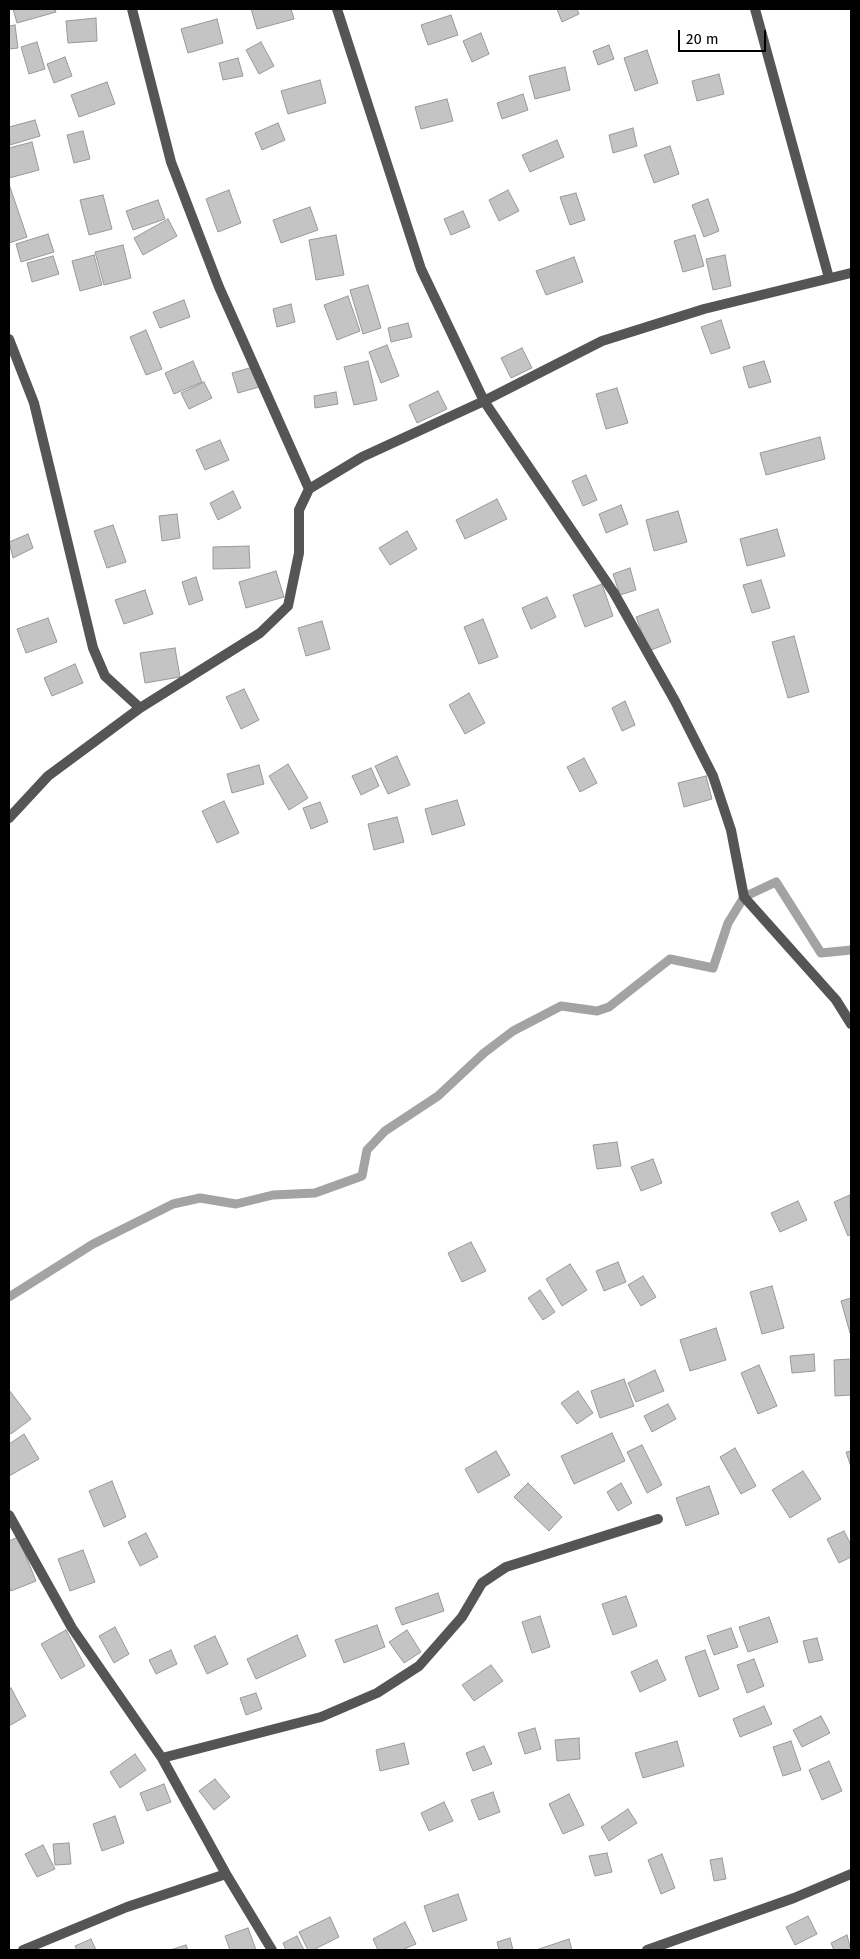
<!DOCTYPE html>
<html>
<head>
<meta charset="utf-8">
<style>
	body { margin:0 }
	#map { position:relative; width:860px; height:1959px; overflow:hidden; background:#fff; font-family:"Fira Sans",sans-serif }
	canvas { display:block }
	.frame { position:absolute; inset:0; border:10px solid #000; pointer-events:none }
	.scale { position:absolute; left:678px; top:30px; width:88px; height:22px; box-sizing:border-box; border:2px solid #000; border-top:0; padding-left:6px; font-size:15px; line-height:18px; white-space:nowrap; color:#000; -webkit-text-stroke:4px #fff; paint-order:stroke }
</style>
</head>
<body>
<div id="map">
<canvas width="860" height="1959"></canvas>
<div class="frame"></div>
<div class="scale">20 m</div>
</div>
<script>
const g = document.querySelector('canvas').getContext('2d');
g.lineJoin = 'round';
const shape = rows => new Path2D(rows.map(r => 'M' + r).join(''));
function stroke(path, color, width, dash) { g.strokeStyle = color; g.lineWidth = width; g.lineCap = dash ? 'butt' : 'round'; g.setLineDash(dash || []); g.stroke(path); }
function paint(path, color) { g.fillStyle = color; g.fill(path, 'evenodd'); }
stroke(shape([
	[9,1297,93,1244,173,1204,200,1198,236,1204,273,1195,315,1193,362,1176,367,1150,385,1131,438,1096,484,1053,513,1031,561,1006,597,1011,609,1007,670,959,713,968,728,923,744,897,776,882,821,953,851,950]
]), '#a3a3a3', 9);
const building = shape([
	[13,9,55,9,56,12,17,23,13,9],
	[251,9,291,9,294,19,257,29,251,9],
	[557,9,577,9,579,14,562,22,557,9],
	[451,15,458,35,428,45,421,25,451,15],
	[96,18,97,41,68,43,66,21,96,18],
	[217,19,223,43,188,53,181,29,217,19],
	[15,25,18,48,9,49,9,26,15,25],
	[481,33,489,54,472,62,463,41,481,33],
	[37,42,45,69,29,74,21,47,37,42],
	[261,42,274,66,259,74,246,50,261,42],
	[609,45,614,59,598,65,593,51,609,45],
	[647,50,658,83,635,91,624,58,647,50],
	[65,57,72,76,54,83,47,64,65,57],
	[238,58,243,76,223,80,219,63,238,58],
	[565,67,570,90,535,99,529,76,565,67],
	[719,74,724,94,697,101,692,81,719,74],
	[320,80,326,103,288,114,281,91,320,80],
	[107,82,115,104,79,117,71,95,107,82],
	[523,94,528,110,502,119,497,103,523,94],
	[447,99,453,121,421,129,415,107,447,99],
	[35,120,40,136,10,145,9,127,35,120],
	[278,123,285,140,262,150,255,133,278,123],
	[633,128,637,146,613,153,609,135,633,128],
	[83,131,90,159,74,163,67,135,83,131],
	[557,140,564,157,530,172,522,155,557,140],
	[32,142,39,170,9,178,9,148,32,142],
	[670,146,679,174,654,183,644,155,670,146],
	[9,184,27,237,9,243,9,184],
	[229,190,241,223,218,232,206,199,229,190],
	[508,190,519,211,499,221,489,200,508,190],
	[576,193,585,220,570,225,560,197,576,193],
	[103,195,112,229,89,235,80,200,103,195],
	[708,199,719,231,704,237,692,205,708,199],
	[158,200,165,219,133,230,126,211,158,200],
	[310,207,318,230,281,243,273,220,310,207],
	[463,211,470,227,451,235,444,219,463,211],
	[168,219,177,236,143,255,134,238,168,219],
	[48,234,54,252,21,262,16,244,48,234],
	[336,235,344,275,316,280,309,240,336,235],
	[695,235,704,266,683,272,674,241,695,235],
	[123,245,131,278,104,285,95,252,123,245],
	[94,255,102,285,80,291,72,261,94,255],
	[725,255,731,286,713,290,706,259,725,255],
	[53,256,59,274,32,282,27,263,53,256],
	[574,257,583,282,546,295,536,271,574,257],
	[368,285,381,328,363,334,350,290,368,285],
	[348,296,360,331,337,340,324,305,348,296],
	[184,300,190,317,160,328,153,312,184,300],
	[291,304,295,322,277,327,273,309,291,304],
	[721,320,730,348,711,354,701,327,721,320],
	[408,323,412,337,391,342,388,328,408,323],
	[146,330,162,369,146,375,130,337,146,330],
	[387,345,399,376,381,383,369,352,387,345],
	[522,348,532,368,511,378,501,358,522,348],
	[193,361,202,382,174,394,165,373,193,361],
	[368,361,377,400,354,405,344,367,368,361],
	[764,361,771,382,749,388,743,367,764,361],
	[253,367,259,387,238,393,232,373,253,367],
	[204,382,212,398,189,409,181,393,204,382],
	[617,388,628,423,606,429,596,394,617,388],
	[438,391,447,409,417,423,409,405,438,391],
	[336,392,338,404,315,408,314,396,336,392],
	[820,437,825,459,766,475,760,453,820,437],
	[220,440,229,460,205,470,196,450,220,440],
	[586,475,597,500,583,506,572,481,586,475],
	[233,491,241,508,218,520,210,503,233,491],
	[497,499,507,519,465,539,456,520,497,499],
	[621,505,628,524,606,533,599,514,621,505],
	[678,511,687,542,654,551,646,520,678,511],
	[177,514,180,538,162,541,159,516,177,514],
	[113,525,126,562,107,568,94,531,113,525],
	[777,529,785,556,747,566,740,539,777,529],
	[407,531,417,549,390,565,379,548,407,531],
	[28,534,33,548,13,558,9,542,28,534],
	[249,546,250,568,213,569,213,547,249,546],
	[630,568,636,590,620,595,613,574,630,568],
	[276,571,284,597,246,608,239,582,276,571],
	[196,577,203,600,189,605,182,582,196,577],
	[761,580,770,608,752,613,743,585,761,580],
	[602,584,613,616,585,627,573,595,602,584],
	[145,590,153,614,124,624,115,600,145,590],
	[547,597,556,617,531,629,522,608,547,597],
	[658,609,671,642,649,651,636,617,658,609],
	[48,618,57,642,26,653,17,629,48,618],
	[483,619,498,657,479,664,464,627,483,619],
	[322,621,330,649,306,656,298,628,322,621],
	[794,636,809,692,788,698,772,642,794,636],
	[175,648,180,677,145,683,140,653,175,648],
	[75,664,83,683,52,696,44,678,75,664],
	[244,689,259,720,241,729,226,697,244,689],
	[469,693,485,723,465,734,449,705,469,693],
	[625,701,635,725,622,731,612,708,625,701],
	[397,756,410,785,388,794,375,766,397,756],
	[584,758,597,783,580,792,567,767,584,758],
	[288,764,308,798,289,810,269,776,288,764],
	[259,765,264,784,232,793,227,774,259,765],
	[371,768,379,786,361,795,352,776,371,768],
	[706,776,712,799,684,807,678,783,706,776],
	[457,800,465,825,432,835,425,809,457,800],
	[224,801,239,833,217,843,202,811,224,801],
	[320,802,328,822,311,829,303,808,320,802],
	[397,817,404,842,374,850,368,824,397,817],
	[617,1142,621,1166,597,1169,593,1145,617,1142],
	[653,1159,662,1183,641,1191,631,1167,653,1159],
	[850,1195,851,1234,848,1236,834,1202,850,1195],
	[798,1201,807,1220,780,1232,771,1213,798,1201],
	[471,1242,486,1271,462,1282,448,1253,471,1242],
	[618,1262,626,1282,604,1291,596,1271,618,1262],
	[570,1264,587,1290,562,1306,546,1279,570,1264],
	[643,1276,656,1297,641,1306,628,1285,643,1276],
	[772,1286,784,1328,762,1334,750,1292,772,1286],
	[540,1290,555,1312,543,1320,528,1298,540,1290],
	[851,1298,851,1333,850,1333,841,1301,851,1298],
	[716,1328,726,1360,690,1371,680,1340,716,1328],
	[814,1354,815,1371,792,1373,790,1356,814,1354],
	[851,1359,851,1395,835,1396,834,1360,851,1359],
	[759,1365,777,1406,758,1414,741,1373,759,1365],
	[655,1370,664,1391,636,1402,628,1383,655,1370],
	[624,1379,634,1406,600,1418,591,1391,624,1379],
	[9,1390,31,1419,11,1434,9,1431,9,1390],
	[578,1391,593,1413,577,1424,561,1403,578,1391],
	[668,1404,676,1419,652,1432,644,1416,668,1404],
	[612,1433,625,1461,574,1484,561,1456,612,1433],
	[24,1434,39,1459,9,1476,9,1444,24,1434],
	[642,1445,662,1485,647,1493,627,1452,642,1445],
	[735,1448,756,1486,741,1494,720,1457,735,1448],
	[496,1451,510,1475,478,1493,465,1469,496,1451],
	[851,1451,851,1467,846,1452,851,1451],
	[803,1471,821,1499,790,1518,772,1490,803,1471],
	[112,1481,126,1517,104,1527,89,1491,112,1481],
	[528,1483,562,1517,549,1531,514,1497,528,1483],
	[621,1483,632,1503,618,1511,607,1492,621,1483],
	[709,1486,719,1514,686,1526,676,1498,709,1486],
	[844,1531,851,1545,851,1557,839,1563,827,1539,844,1531],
	[146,1533,158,1557,140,1566,128,1542,146,1533],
	[18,1537,36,1581,11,1591,9,1586,9,1541,18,1537],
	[83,1550,95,1582,70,1591,58,1559,83,1550],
	[438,1593,444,1611,402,1625,395,1608,438,1593],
	[626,1596,637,1626,613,1635,602,1604,626,1596],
	[540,1616,550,1647,532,1653,522,1622,540,1616],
	[769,1617,778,1642,748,1652,739,1627,769,1617],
	[377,1625,385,1647,344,1663,335,1640,377,1625],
	[115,1627,129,1654,114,1663,99,1636,115,1627],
	[731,1628,738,1647,714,1655,707,1636,731,1628],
	[66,1630,85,1666,61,1679,41,1644,66,1630],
	[407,1630,421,1652,404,1663,389,1642,407,1630],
	[297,1635,306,1656,256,1679,247,1659,297,1635],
	[215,1636,228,1664,207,1674,194,1646,215,1636],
	[817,1638,823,1660,809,1663,803,1641,817,1638],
	[171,1650,177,1664,156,1674,149,1660,171,1650],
	[705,1650,719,1689,699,1697,685,1657,705,1650],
	[754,1659,764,1686,747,1693,737,1665,754,1659],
	[657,1660,666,1680,640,1692,631,1672,657,1660],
	[491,1665,503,1681,474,1701,462,1685,491,1665],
	[11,1688,26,1716,9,1726,9,1689,11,1688],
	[256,1693,262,1709,246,1715,240,1698,256,1693],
	[764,1706,772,1724,740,1737,733,1719,764,1706],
	[821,1716,830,1733,802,1747,793,1730,821,1716],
	[535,1728,541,1749,525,1754,518,1733,535,1728],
	[579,1738,580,1759,557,1761,555,1740,579,1738],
	[677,1741,684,1766,643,1778,635,1753,677,1741],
	[791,1741,801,1770,783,1776,773,1747,791,1741],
	[404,1743,409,1764,380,1771,376,1750,404,1743],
	[484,1746,492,1764,473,1771,466,1753,484,1746],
	[135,1754,146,1770,120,1788,110,1772,135,1754],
	[829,1761,842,1791,822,1800,809,1770,829,1761],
	[215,1779,230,1797,214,1810,199,1791,215,1779],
	[164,1784,171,1802,147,1811,140,1793,164,1784],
	[493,1792,500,1812,479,1820,471,1800,493,1792],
	[569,1794,584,1825,563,1834,549,1804,569,1794],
	[444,1802,453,1821,429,1831,421,1813,444,1802],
	[628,1809,637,1823,609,1841,601,1827,628,1809],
	[115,1816,124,1843,102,1851,93,1824,115,1816],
	[69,1843,71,1864,55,1865,53,1844,69,1843],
	[43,1845,55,1869,37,1877,25,1854,43,1845],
	[607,1853,612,1872,595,1876,589,1856,607,1853],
	[662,1854,675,1888,661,1894,648,1860,662,1854],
	[722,1858,726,1879,714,1881,710,1860,722,1858],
	[458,1894,467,1920,433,1932,424,1906,458,1894],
	[808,1916,817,1934,795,1945,786,1927,808,1916],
	[330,1917,339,1937,313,1950,308,1950,299,1932,330,1917],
	[405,1922,416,1944,402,1950,378,1950,373,1939,405,1922],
	[248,1928,256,1950,230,1950,225,1936,248,1928],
	[847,1935,851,1950,834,1950,831,1943,847,1935],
	[297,1936,304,1950,286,1950,283,1943,297,1936],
	[510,1938,513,1950,499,1950,497,1942,510,1938],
	[91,1939,96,1950,77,1950,75,1946,91,1939],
	[569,1939,572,1950,536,1950,569,1939],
	[186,1945,188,1950,170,1950,186,1945]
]);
paint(building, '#c4c4c4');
stroke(building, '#999', 1);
stroke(shape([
	[132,9,171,162,219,287,309,489],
	[337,9,421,269,484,401,614,593,675,701,713,776,731,830,744,897,836,1000,851,1024],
	[755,9,829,278],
	[9,339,34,403,93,648,105,676,140,708],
	[9,818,48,776,140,708,260,633,288,606,299,553,299,510,309,489,362,457,484,401,602,341,704,309,851,273],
	[9,1515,72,1628,162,1758,226,1874,272,1950],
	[162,1758,321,1717,377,1693,419,1666,462,1617,482,1583,506,1567,658,1519],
	[23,1950,127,1907,226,1874],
	[647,1950,794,1898,851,1874]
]), '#555', 10);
</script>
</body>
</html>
